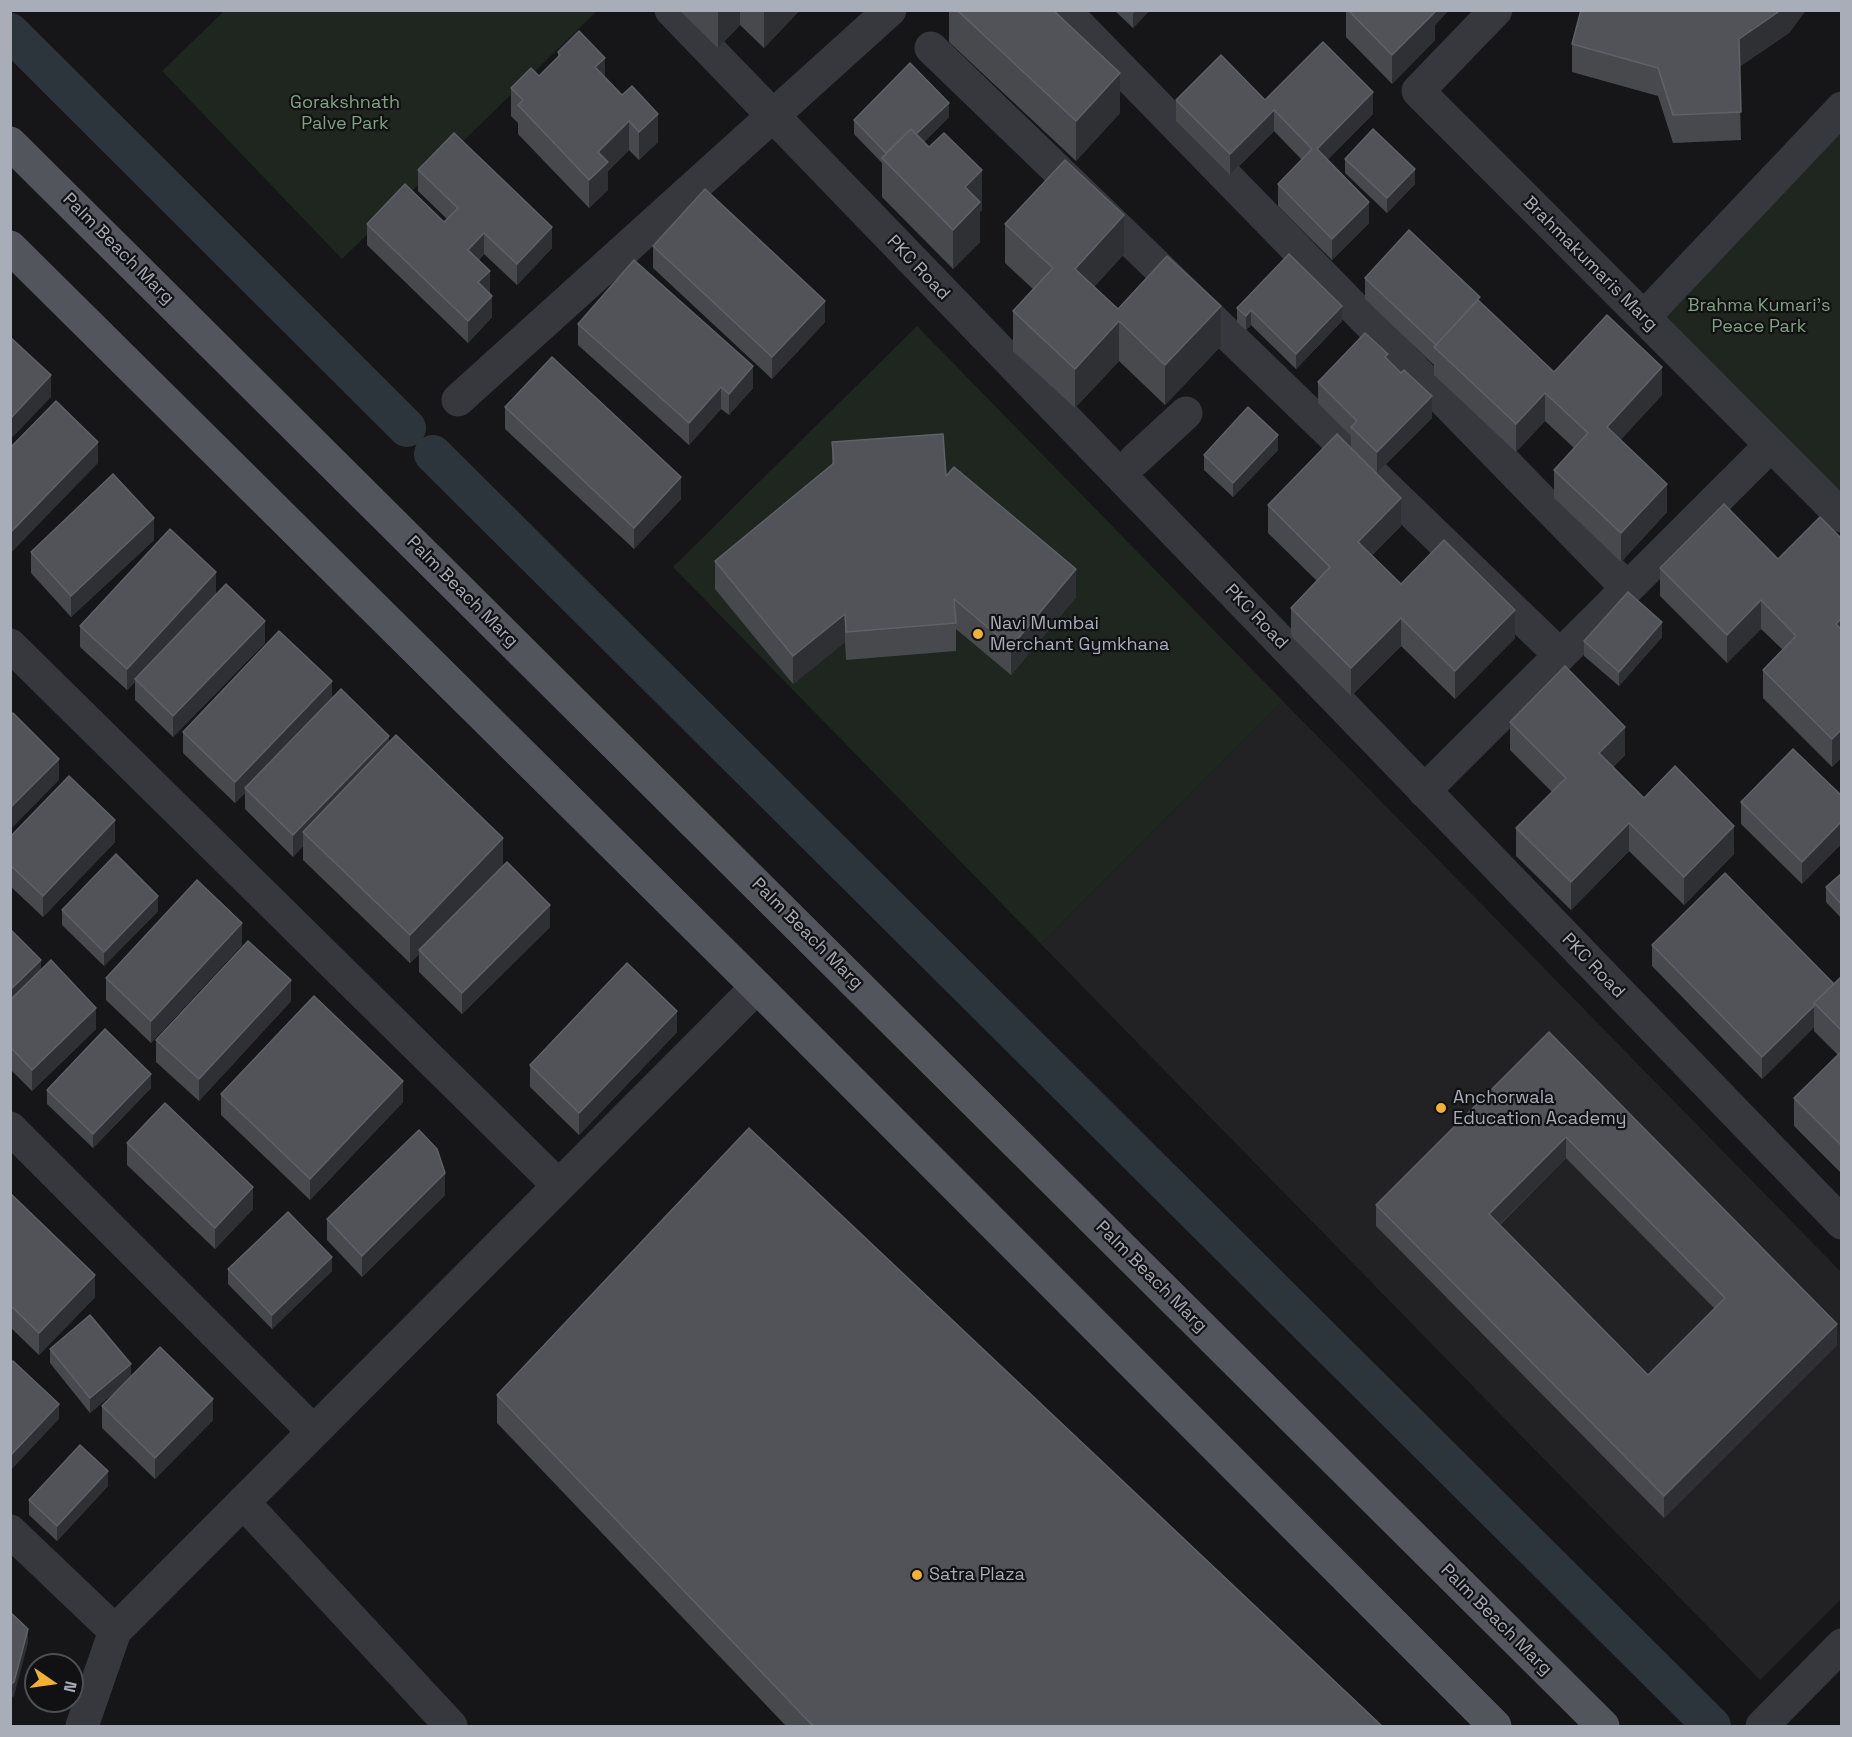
<!DOCTYPE html>
<html>
<head>
<meta charset="utf-8">
<style>
	body { margin:0 }
	#map { position:relative; width:1852px; height:1737px; overflow:hidden; background:#161618; font-family:"Space Grotesk",sans-serif }
	canvas { display:block }
	.frame { position:absolute; inset:0; border:12px solid #a8adb8; pointer-events:none }
	.north { position:absolute; left:24px; top:1653px; width:60px; height:60px; box-sizing:border-box; background:#111113; border:2px solid #4d4f55; border-radius:50%; rotate:103deg; font-size:16px; font-weight:700; line-height:24px; text-align:center; color:#a8adb8 }
	.north::after { content:''; display:block; margin:auto; width:21px; height:27px; background:#f2b134; clip-path:polygon(50% 0,100% 100%,50% 72%,0 100%) }
</style>
</head>
<body>
<div id="map">
<canvas width="1852" height="1737"></canvas>
<div class="frame"></div>
<div class="north">N</div>
</div>
<script>
const g = document.querySelector('canvas').getContext('2d');
g.lineJoin = 'round';
function paint(path, color) { g.fillStyle = color; g.fill(path, 'evenodd'); }
const shape = rows => new Path2D(rows.map(r => 'M' + r).join(''));
function stroke(path, color, width, dash) { g.strokeStyle = color; g.lineWidth = width; g.lineCap = dash ? 'butt' : 'round'; g.setLineDash(dash || []); g.stroke(path); }
function drawText(font, color, halo, rows, align = 'center') {
  g.font = font + ' "Space Grotesk",sans-serif'; g.lineWidth = 4.5; g.setLineDash([]); g.textBaseline = 'middle'; g.strokeStyle = halo; g.fillStyle = color; for (const [text, x, y, turn = 0] of rows) {
    g.save(); g.translate(x, y); g.rotate((+turn || 0) * Math.PI / 180); g.textAlign = isNaN(turn) ? turn : align; if (halo) g.strokeText(text, 0, 0); g.fillText(text, 0, 0); g.restore();
  }
}
paint(shape([
	[1283,701,1841,1272,1841,1599,1760,1680,1041,944]
]), '#222225');
paint(shape([
	[224,11,597,10,597,11,342,259,162,71],
	[1841,108,1841,516,1644,317],
	[917,326,1283,701,1041,944,673,567]
]), '#1e261f');
stroke(shape([
	[10,32,407,428],
	[433,454,1712,1726]
]), '#2c353c', 38);
stroke(shape([
	[671,10,1842,1223],
	[1064,10,1627,588],
	[1496,10,1418,91,1842,516],
	[931,48,1560,655],
	[1644,317,1842,108],
	[458,400,890,10],
	[1135,460,1186,413],
	[10,645,559,1186],
	[1424,791,1771,445],
	[10,1128,313,1431],
	[243,1502,451,1726],
	[10,1531,115,1631],
	[82,1726,115,1631,757,987],
	[1762,1726,1842,1645]
]), '#37383d', 33);
stroke(shape([
	[10,143,1603,1726],
	[10,247,757,987,1495,1726]
]), '#53555c', 33);
paint(shape([
	[679,10,800,10,764,48,740,25,718,48],
	[949,10,1053,10,1120,113,1076,161,949,42],
	[1114,10,1150,10,1133,28],
	[1346,10,1449,10,1435,25,1435,40,1392,84,1346,37],
	[1581,10,1806,10,1789,33,1739,67,1741,140,1673,143,1658,96,1572,72,1572,44],
	[558,52,605,78,658,142,639,160,629,150,608,171,608,190,589,208,518,134,518,123,511,116,511,88,539,76,558,57],
	[1176,100,1265,100,1373,114,1327,160,1369,223,1332,260,1278,206,1278,184,1302,160,1274,131,1230,175,1176,121],
	[949,117,924,142,982,210,980,212,980,242,953,269,882,197,882,163,854,134,854,120],
	[1345,159,1415,184,1387,213,1345,173],
	[418,170,552,248,517,285,484,254,479,260,490,292,492,317,468,343,367,245,367,224,444,222,447,219,418,191],
	[1005,224,1124,254,1094,287,1118,309,1221,346,1165,405,1119,361,1075,408,1013,351,1013,311,1033,289,1005,263],
	[653,246,825,322,772,379,653,268],
	[1365,278,1480,302,1554,372,1662,395,1620,440,1667,512,1621,562,1554,498,1554,470,1574,448,1545,421,1516,452,1434,375,1434,365,1365,299],
	[1237,308,1342,321,1296,369,1251,325,1246,330,1237,322],
	[578,324,753,388,729,415,721,409,689,445,578,345],
	[1388,360,1432,418,1377,473,1401,526,1372,555,1401,584,1515,638,1455,699,1401,646,1351,696,1291,636,1291,608,1317,581,1268,533,1268,505,1351,448,1351,436,1318,403,1318,382],
	[505,407,681,499,634,549,505,429],
	[832,442,946,476,1076,597,1011,675,956,629,956,651,846,660,845,642,793,684,715,589,715,561,832,464],
	[1278,450,1233,497,1204,470,1204,455],
	[1842,539,1842,757,1832,767,1763,698,1763,670,1783,650,1761,629,1727,663,1660,596,1660,568,1778,559],
	[154,540,71,617,31,573,31,552],
	[216,593,191,621,265,643,173,737,135,700,135,682,127,690,80,647,80,626],
	[1662,637,1619,686,1584,656,1584,641],
	[332,699,389,742,503,866,550,927,462,1014,419,972,419,954,410,963,303,860,303,846,293,857,245,809,245,793,235,803,183,753,183,732],
	[1510,722,1625,755,1613,767,1644,798,1734,854,1684,905,1629,851,1571,910,1516,856,1516,828,1552,792,1510,750],
	[1842,796,1842,843,1802,884,1741,824,1741,802],
	[10,837,115,842,43,917,10,886],
	[1842,873,1842,919,1826,902,1826,887],
	[62,910,158,911,104,966,62,925],
	[10,929,41,970,96,1029,32,1091,10,1069],
	[242,945,151,1043,106,1000,106,978],
	[1652,945,1834,984,1842,976,1842,1174,1794,1126,1794,1098,1838,1055,1814,1031,1814,1027,1762,1079,1652,966],
	[291,1001,199,1101,156,1062,156,1040],
	[677,1032,579,1135,530,1087,530,1065],
	[1549,1032,1837,1345,1664,1518,1376,1226,1376,1205],
	[1566,1158,1715,1309,1648,1375,1500,1225],
	[151,1088,93,1148,47,1104,47,1090],
	[221,1094,403,1102,310,1200,221,1115],
	[127,1143,253,1209,215,1249,127,1165],
	[10,1193,95,1297,39,1355,10,1327],
	[445,1195,362,1277,327,1240,327,1219],
	[228,1269,332,1271,272,1329,228,1284],
	[50,1349,131,1377,213,1420,155,1479,102,1428,102,1406,124,1384,90,1413,50,1363],
	[497,1395,1382,1726,786,1726,497,1423],
	[108,1486,57,1541,29,1515,29,1500]
]), '#47494d');
paint(shape([
	[718,10,740,10,740,25,718,48],
	[764,10,800,10,764,48],
	[1136,10,1150,10,1133,28,1133,14],
	[1428,10,1449,10,1435,25,1435,40,1392,84,1392,55],
	[1781,10,1806,10,1789,33,1739,67,1739,39],
	[605,58,605,86,595,67],
	[1120,73,1120,113,1076,161,1076,121],
	[1373,92,1373,114,1317,171,1317,149],
	[949,103,949,117,894,171,891,159],
	[1274,110,1274,131,1230,175,1230,154],
	[658,114,658,142,639,160,639,132],
	[629,121,629,150,608,171,608,190,589,208,589,180,598,152],
	[1415,169,1415,184,1387,213,1387,198],
	[982,170,982,210,980,212,980,242,953,269,953,230,965,187],
	[1369,202,1369,223,1332,260,1332,239],
	[1124,215,1124,254,1075,308,1075,269],
	[552,227,552,248,517,285,517,264],
	[484,233,484,254,468,271,468,250],
	[490,271,490,292,478,304,478,282],
	[492,296,492,317,468,343,468,321],
	[825,301,825,322,772,379,772,357],
	[1221,306,1221,346,1165,405,1165,365],
	[1342,306,1342,321,1296,369,1296,354],
	[1251,310,1251,325,1246,330,1246,316],
	[1119,321,1119,361,1075,408,1075,369],
	[753,366,753,388,729,415,729,394],
	[1662,367,1662,395,1607,455,1607,427],
	[51,375,51,397,10,440,10,419],
	[721,387,721,409,689,445,689,423],
	[1545,393,1545,421,1516,452,1516,424],
	[1432,396,1432,418,1377,473,1377,452],
	[1278,435,1278,450,1233,497,1233,483],
	[98,442,98,463,10,554,10,533],
	[681,477,681,499,634,549,634,528],
	[1667,484,1667,512,1621,562,1621,533],
	[1401,498,1401,526,1358,570,1358,542],
	[154,518,154,540,71,617,71,596],
	[1076,569,1076,597,1011,675,1011,647],
	[216,572,216,593,136,680,135,679,135,682,127,690,127,669],
	[1761,600,1761,629,1727,663,1727,635],
	[1515,610,1515,638,1455,699,1455,671],
	[845,614,845,642,793,684,793,656],
	[1401,618,1401,646,1351,696,1351,668],
	[1842,618,1842,646,1836,624],
	[265,621,265,643,173,737,173,716],
	[1662,622,1662,637,1619,686,1619,672],
	[332,681,332,703,245,788,245,793,235,803,235,782],
	[1625,727,1625,755,1599,781,1599,753],
	[1842,729,1842,757,1832,767,1832,739],
	[389,736,389,758,303,832,303,846,293,857,293,835],
	[59,759,59,780,10,830,10,808],
	[115,820,115,842,43,917,43,896],
	[1842,821,1842,843,1802,884,1802,862],
	[1629,823,1629,851,1571,910,1571,882],
	[1734,826,1734,854,1684,905,1684,877],
	[503,838,503,866,419,950,419,954,410,963,410,935],
	[158,896,158,911,104,966,104,952],
	[550,905,550,927,462,1014,462,993],
	[242,923,242,945,151,1043,151,1021],
	[41,960,41,975,10,1005,10,990],
	[291,980,291,1001,199,1101,199,1079],
	[1814,1006,1814,1027,1762,1079,1762,1057],
	[96,1008,96,1029,32,1091,32,1070],
	[677,1011,677,1032,579,1135,579,1113],
	[151,1074,151,1088,93,1148,93,1134],
	[403,1081,403,1102,310,1200,310,1179],
	[1566,1137,1566,1158,1489,1235,1489,1214],
	[445,1173,445,1195,362,1277,362,1256],
	[253,1187,253,1209,215,1249,215,1228],
	[332,1257,332,1271,272,1329,272,1315],
	[95,1275,95,1297,39,1355,39,1333],
	[1837,1324,1837,1345,1664,1518,1664,1496],
	[131,1364,131,1378,90,1413,90,1398],
	[213,1399,213,1420,155,1479,155,1458],
	[59,1404,59,1419,10,1471,10,1456],
	[108,1471,108,1486,57,1541,57,1526],
	[28,1629,28,1643,14,1696,10,1699,10,1685]
]), '#2f3033');
const building = shape([
	[957,10,1053,10,1120,73,1076,121,957,10],
	[1348,10,1434,10,1435,12,1392,55,1348,10],
	[1581,10,1781,10,1739,39,1741,112,1673,115,1658,68,1572,44,1581,10],
	[579,31,605,58,595,67,622,95,632,86,658,114,639,132,629,121,598,152,608,162,589,180,518,105,523,100,511,88,531,68,539,76,560,55,558,52,579,31],
	[1323,42,1373,92,1317,149,1369,202,1332,239,1278,184,1312,149,1274,110,1230,154,1176,100,1221,55,1265,100,1323,42],
	[910,63,949,103,916,134,911,129,886,153,854,120,910,63],
	[911,129,929,147,944,133,982,170,965,187,980,202,953,230,882,158,911,129],
	[1373,129,1415,169,1387,198,1345,159,1373,129],
	[454,133,552,227,517,264,484,233,468,250,490,271,478,282,492,296,468,321,367,224,405,184,444,222,458,208,418,170,454,133],
	[1065,160,1124,215,1075,269,1118,309,1167,256,1221,306,1165,365,1119,321,1075,369,1013,311,1053,268,1005,224,1065,160],
	[705,189,825,301,772,357,653,246,705,189],
	[1409,230,1480,297,1436,345,1365,278,1409,230],
	[1289,254,1342,306,1296,354,1251,310,1246,316,1237,308,1289,254],
	[634,260,753,366,729,394,721,387,689,423,578,324,634,260],
	[1478,300,1554,372,1607,315,1662,367,1607,427,1667,484,1621,533,1554,470,1588,433,1545,393,1516,424,1434,347,1478,300],
	[1365,333,1388,354,1385,357,1401,373,1404,370,1432,396,1377,452,1351,427,1357,421,1318,382,1365,333],
	[10,337,51,375,10,419,10,337],
	[552,357,681,477,634,528,505,407,552,357],
	[56,401,98,442,10,533,10,448,56,401],
	[1248,407,1278,435,1233,483,1204,455,1248,407],
	[943,434,946,476,954,467,1076,569,1011,647,954,599,956,623,846,632,845,614,793,656,715,561,834,463,832,442,943,434],
	[1337,434,1401,498,1358,542,1401,584,1444,540,1515,610,1455,671,1401,618,1351,668,1291,608,1330,567,1268,505,1337,434],
	[113,474,154,518,71,596,31,552,113,474],
	[1724,504,1778,559,1820,517,1842,539,1842,618,1836,624,1842,630,1842,729,1832,739,1763,670,1796,636,1761,600,1727,635,1660,568,1724,504],
	[170,529,216,572,127,669,80,626,170,529],
	[226,584,265,621,173,716,135,679,226,584],
	[1628,592,1662,622,1619,672,1584,641,1628,592],
	[279,631,332,681,235,782,183,732,279,631],
	[1565,666,1625,727,1599,753,1644,798,1675,766,1734,826,1684,877,1629,823,1571,882,1516,828,1566,778,1510,722,1565,666],
	[341,689,389,736,293,835,245,788,341,689],
	[13,713,59,759,10,808,10,716,13,713],
	[396,735,503,838,410,935,303,832,396,735],
	[1793,749,1842,796,1842,821,1802,862,1741,802,1793,749],
	[69,776,115,820,43,896,10,865,10,837,69,776],
	[116,854,158,896,104,952,62,910,116,854],
	[507,862,550,905,462,993,419,950,507,862],
	[1725,873,1834,984,1814,1003,1814,1006,1762,1057,1652,945,1725,873],
	[1842,873,1842,905,1826,887,1842,873],
	[197,880,242,923,151,1021,106,978,197,880],
	[10,929,41,960,10,990,10,929],
	[248,941,291,980,199,1079,156,1040,248,941],
	[51,960,96,1008,32,1070,10,1047,10,1000,51,960],
	[627,963,677,1011,579,1113,530,1065,627,963],
	[1842,976,1842,1031,1814,1003,1842,976],
	[314,996,403,1081,310,1179,221,1094,314,996],
	[105,1029,151,1074,93,1134,47,1090,105,1029],
	[1549,1032,1837,1324,1664,1496,1376,1205,1549,1032],
	[1566,1137,1725,1298,1648,1375,1489,1214,1566,1137],
	[1842,1051,1842,1146,1794,1098,1842,1051],
	[165,1103,253,1187,215,1228,127,1143,165,1103],
	[749,1128,1382,1726,813,1726,497,1395,749,1128],
	[419,1130,437,1149,445,1173,362,1256,327,1219,419,1130],
	[10,1193,95,1275,39,1333,10,1305,10,1193],
	[288,1212,332,1257,272,1315,228,1269,288,1212],
	[90,1315,131,1364,90,1398,50,1349,90,1315],
	[160,1347,213,1399,155,1458,102,1406,160,1347],
	[13,1361,59,1404,10,1456,10,1364,13,1361],
	[80,1445,108,1471,57,1526,29,1500,80,1445],
	[10,1612,28,1629,14,1682,10,1685,10,1612]
]);
paint(building, '#525359');
stroke(building, '#5f6168', 1.5);
for (const [x, y, r, color] of [
	[978,634,6,"#f2b134"],
	[1441,1108,6,"#f2b134"],
	[917,1575,6,"#f2b134"]
]) { const dot = new Path2D(); dot.arc(x, y, r, 0, 2 * Math.PI); g.fillStyle = color; g.fill(dot); stroke(dot, '#111113', 2); }
drawText('18px', '#7fa381', '#111113', [
	["Gorakshnath",345,103],
	["Palve Park",345,124],
	["Brahma Kumari's",1759,306],
	["Peace Park",1759,327]
]);
drawText('18px', '#a8adb8', '#111113', [
	["Palm Beach Marg",118,249,45],
	["Brahmakumaris Marg",1590,264,45],
	["PKC Road",918,268,46],
	["Palm Beach Marg",462,592,45],
	["PKC Road",1256,617,46],
	["Palm Beach Marg",807,934,45],
	["PKC Road",1593,966,46],
	["Palm Beach Marg",1151,1277,45],
	["Palm Beach Marg",1496,1620,45]
]);
drawText('18px', '#a8adb8', '#111113', [
	["Navi Mumbai",990,624],
	["Merchant Gymkhana",990,645],
	["Anchorwala",1453,1098],
	["Education Academy",1453,1119],
	["Satra Plaza",929,1575]
], 'left');
</script>
</body>
</html>
